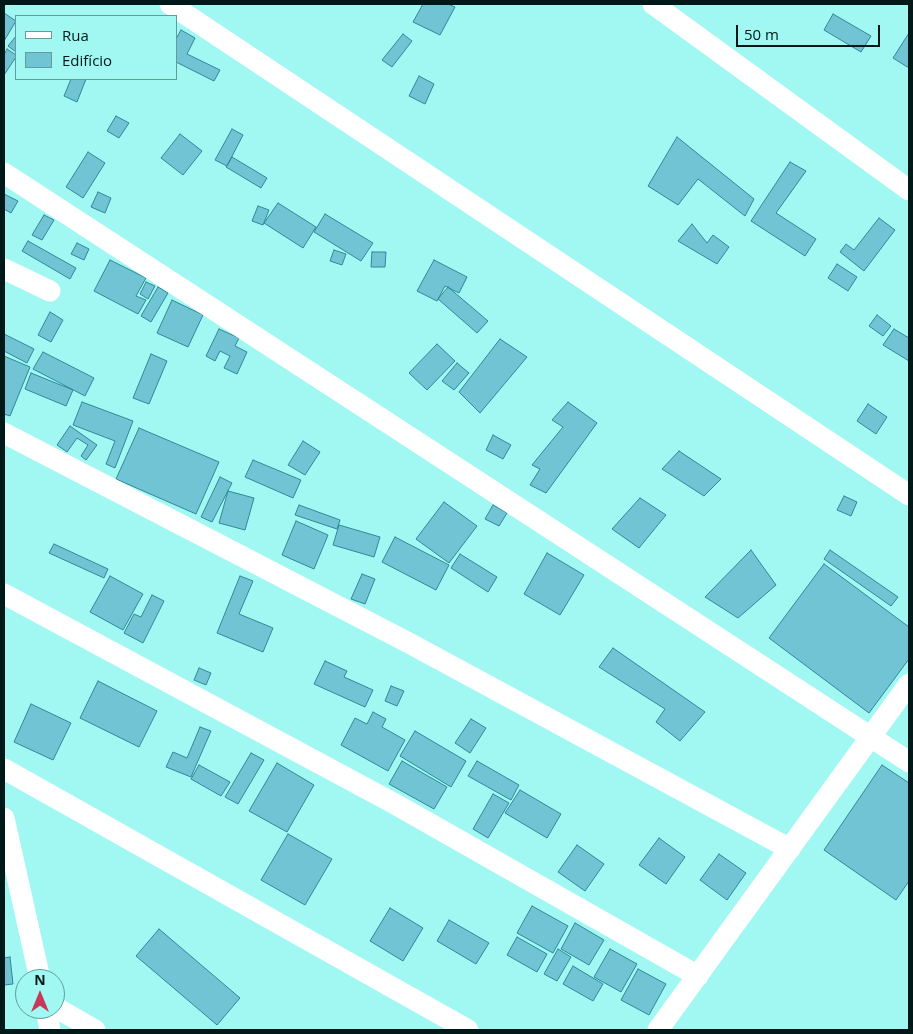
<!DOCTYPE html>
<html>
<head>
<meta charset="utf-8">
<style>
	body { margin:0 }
	#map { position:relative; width:913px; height:1034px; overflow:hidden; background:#a1f8f3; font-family:"Open Sans",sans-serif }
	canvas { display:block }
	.frame { position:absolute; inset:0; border:5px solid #001817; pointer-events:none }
	.legend { position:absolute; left:15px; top:15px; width:162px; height:65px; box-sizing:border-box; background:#a1f8f3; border:1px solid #619e9b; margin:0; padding:6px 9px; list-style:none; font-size:15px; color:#001817 }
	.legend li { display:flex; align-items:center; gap:10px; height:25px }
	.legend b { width:25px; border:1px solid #619e9b }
	.north { position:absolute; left:15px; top:969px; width:50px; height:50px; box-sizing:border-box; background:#a1f8f3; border:1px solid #619e9b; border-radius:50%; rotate:0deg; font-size:14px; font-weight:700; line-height:20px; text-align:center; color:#001817 }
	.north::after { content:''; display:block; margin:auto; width:18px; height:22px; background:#c7385a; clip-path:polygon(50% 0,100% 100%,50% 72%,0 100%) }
	.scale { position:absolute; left:736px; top:25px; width:144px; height:22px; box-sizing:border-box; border:2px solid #001817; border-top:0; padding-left:6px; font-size:15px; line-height:18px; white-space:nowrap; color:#001817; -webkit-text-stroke:4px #a1f8f3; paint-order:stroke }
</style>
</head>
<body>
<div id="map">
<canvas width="913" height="1034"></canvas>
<div class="frame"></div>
<ul class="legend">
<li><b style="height:6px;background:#fff"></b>Rua</li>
<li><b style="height:14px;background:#71c4d4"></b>Edifício</li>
</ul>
<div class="north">N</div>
<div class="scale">50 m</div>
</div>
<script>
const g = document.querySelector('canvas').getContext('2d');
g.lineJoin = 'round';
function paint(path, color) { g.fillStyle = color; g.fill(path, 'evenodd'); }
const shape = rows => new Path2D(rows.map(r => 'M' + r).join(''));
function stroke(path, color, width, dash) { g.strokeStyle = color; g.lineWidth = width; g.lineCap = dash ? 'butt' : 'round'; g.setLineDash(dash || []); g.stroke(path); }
const building = shape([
	[423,4,448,4,455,7,440,35,413,22,423,4],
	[4,13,16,21,4,41,4,13],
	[833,14,871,36,861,52,824,30,833,14],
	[181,30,195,38,187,54,220,70,214,81,176,62,176,39,181,30],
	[909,33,909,68,893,58,909,33],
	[403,34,412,41,392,67,382,60,403,34],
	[16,36,16,52,8,46,16,36],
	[7,49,16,55,16,57,4,75,4,55,7,49],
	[419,76,434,84,425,104,409,96,419,76],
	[71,79,86,79,77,102,64,96,71,79],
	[116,116,129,123,119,138,107,131,116,116],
	[232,129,243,135,227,166,215,160,232,129],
	[180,134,202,151,183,175,161,158,180,134],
	[677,137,754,199,745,216,698,179,678,205,648,186,677,137],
	[88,152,105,163,83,198,66,187,88,152],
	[232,157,267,178,261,188,226,167,232,157],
	[790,162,806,171,776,213,816,239,805,256,751,221,790,162],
	[98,192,111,198,105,213,91,207,98,192],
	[4,194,18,201,11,213,4,209,4,194],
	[278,203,316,227,303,248,264,223,278,203],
	[258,206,269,210,263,225,252,221,258,206],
	[325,214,373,243,361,261,314,232,325,214],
	[44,215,54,220,42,240,32,235,44,215],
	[879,218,895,230,864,271,840,252,846,244,854,250,879,218],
	[692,224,707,243,713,235,729,247,717,264,678,241,692,224],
	[28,241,76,268,70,279,22,251,28,241],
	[77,243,89,249,84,260,71,254,77,243],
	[334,250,346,254,342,265,330,261,334,250],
	[372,252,386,252,385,267,371,267,372,252],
	[110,260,146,278,136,296,146,300,138,314,94,291,110,260],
	[434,260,467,277,459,293,445,286,437,301,417,291,434,260],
	[837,264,857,277,848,291,828,278,837,264],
	[146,282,155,286,148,299,140,294,146,282],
	[158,287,168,293,151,322,141,316,158,287],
	[448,287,488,321,477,333,438,299,448,287],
	[172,300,203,315,188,347,157,333,172,300],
	[50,312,63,320,51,342,38,335,50,312],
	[877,315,891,326,883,336,869,326,877,315],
	[219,329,239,338,235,346,247,352,237,374,224,368,230,356,220,351,215,361,206,356,219,329],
	[894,329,909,338,909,361,883,345,894,329],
	[4,334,34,349,27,363,4,351,4,334],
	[500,339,527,357,480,413,459,392,500,339],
	[437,344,455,361,427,390,409,373,437,344],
	[43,352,94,378,85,396,33,369,43,352],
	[151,354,167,361,149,404,133,398,151,354],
	[4,356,30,367,10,416,4,414,4,356],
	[457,363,469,373,454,390,442,381,457,363],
	[31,373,73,390,66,406,25,389,31,373],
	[82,402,133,421,115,468,106,464,115,441,73,425,82,402],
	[568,402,597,423,546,493,530,485,540,469,532,465,563,427,552,420,568,402],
	[868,404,887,417,876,434,857,421,868,404],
	[70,426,97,445,86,460,81,456,88,445,77,438,67,452,57,445,70,426],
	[139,428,219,462,196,514,116,479,139,428],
	[493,435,511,445,503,459,486,450,493,435],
	[303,441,320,452,305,475,288,465,303,441],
	[679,451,721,479,704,496,662,469,679,451],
	[253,460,301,480,293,498,245,477,253,460],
	[220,477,232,483,212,522,201,517,220,477],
	[228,491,254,498,245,530,219,523,228,491],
	[844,496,857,502,851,516,837,510,844,496],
	[640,498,666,515,639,548,612,529,640,498],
	[444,502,477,526,449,563,416,539,444,502],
	[299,505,340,520,337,529,295,515,299,505],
	[493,505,507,513,499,526,485,519,493,505],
	[296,521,328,535,314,569,282,555,296,521],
	[339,525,380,537,374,557,333,545,339,525],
	[395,537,449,565,436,590,382,562,395,537],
	[54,544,108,569,104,578,49,553,54,544],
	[751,550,776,585,738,618,705,597,751,550],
	[830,550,898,597,891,606,824,559,830,550],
	[547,553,584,575,560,615,524,594,547,553],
	[460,554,497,577,488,592,451,568,460,554],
	[824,564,909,627,909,659,869,713,769,638,824,564],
	[362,574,375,579,365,604,351,599,362,574],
	[110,576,143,594,123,630,90,612,110,576],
	[240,576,253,581,239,614,273,628,263,652,217,633,240,576],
	[152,595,164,601,143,643,124,633,134,614,141,617,152,595],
	[613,648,705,712,680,741,656,722,665,709,599,667,613,648],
	[325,661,347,671,344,677,373,690,365,707,314,684,325,661],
	[199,668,211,673,206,685,194,680,199,668],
	[98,681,157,711,139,747,80,718,98,681],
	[391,686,404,691,397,706,385,701,391,686],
	[31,704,71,723,53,760,14,742,31,704],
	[373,712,386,719,382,727,405,740,388,771,341,745,355,718,367,724,373,712],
	[471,719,486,728,470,753,455,743,471,719],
	[200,727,211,731,191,777,166,767,173,752,187,758,200,727],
	[415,731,466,761,451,787,400,756,415,731],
	[251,753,264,760,238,804,225,797,251,753],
	[402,761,447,787,434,809,389,784,402,761],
	[477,761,519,785,511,800,468,776,477,761],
	[277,763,314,785,287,832,249,811,277,763],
	[199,765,230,782,221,796,191,779,199,765],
	[882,765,909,783,909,881,896,900,824,850,882,765],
	[520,790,561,814,547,838,505,813,520,790],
	[493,794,509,803,488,838,473,829,493,794],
	[288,834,332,859,305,905,261,880,288,834],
	[659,838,685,857,666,884,639,865,659,838],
	[577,845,604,864,585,891,558,872,577,845],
	[719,854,746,873,727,900,700,880,719,854],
	[532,906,568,926,553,953,517,933,532,906],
	[390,908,423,928,403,961,370,941,390,908],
	[449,920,489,943,476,964,437,941,449,920],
	[575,923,604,940,589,965,561,949,575,923],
	[159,929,240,998,217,1025,136,956,159,929],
	[517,937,547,954,537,972,507,955,517,937],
	[558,949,571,957,557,981,544,974,558,949],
	[610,949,637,964,621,992,594,977,610,949],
	[10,957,13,984,4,985,4,958,10,957],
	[573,966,603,984,593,1001,563,984,573,966],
	[638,969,666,984,649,1015,621,1000,638,969]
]);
paint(building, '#71c4d4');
stroke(building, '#308796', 1);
stroke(shape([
	[170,4,909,495],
	[653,4,909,190],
	[4,173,909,762],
	[4,269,50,291],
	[4,433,409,643,790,849],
	[4,594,395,804,698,976],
	[4,769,468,1030],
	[4,818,40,979],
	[55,1007,95,1030],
	[46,1009,50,1030],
	[658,1030,909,684]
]), '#fff', 21);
</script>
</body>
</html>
